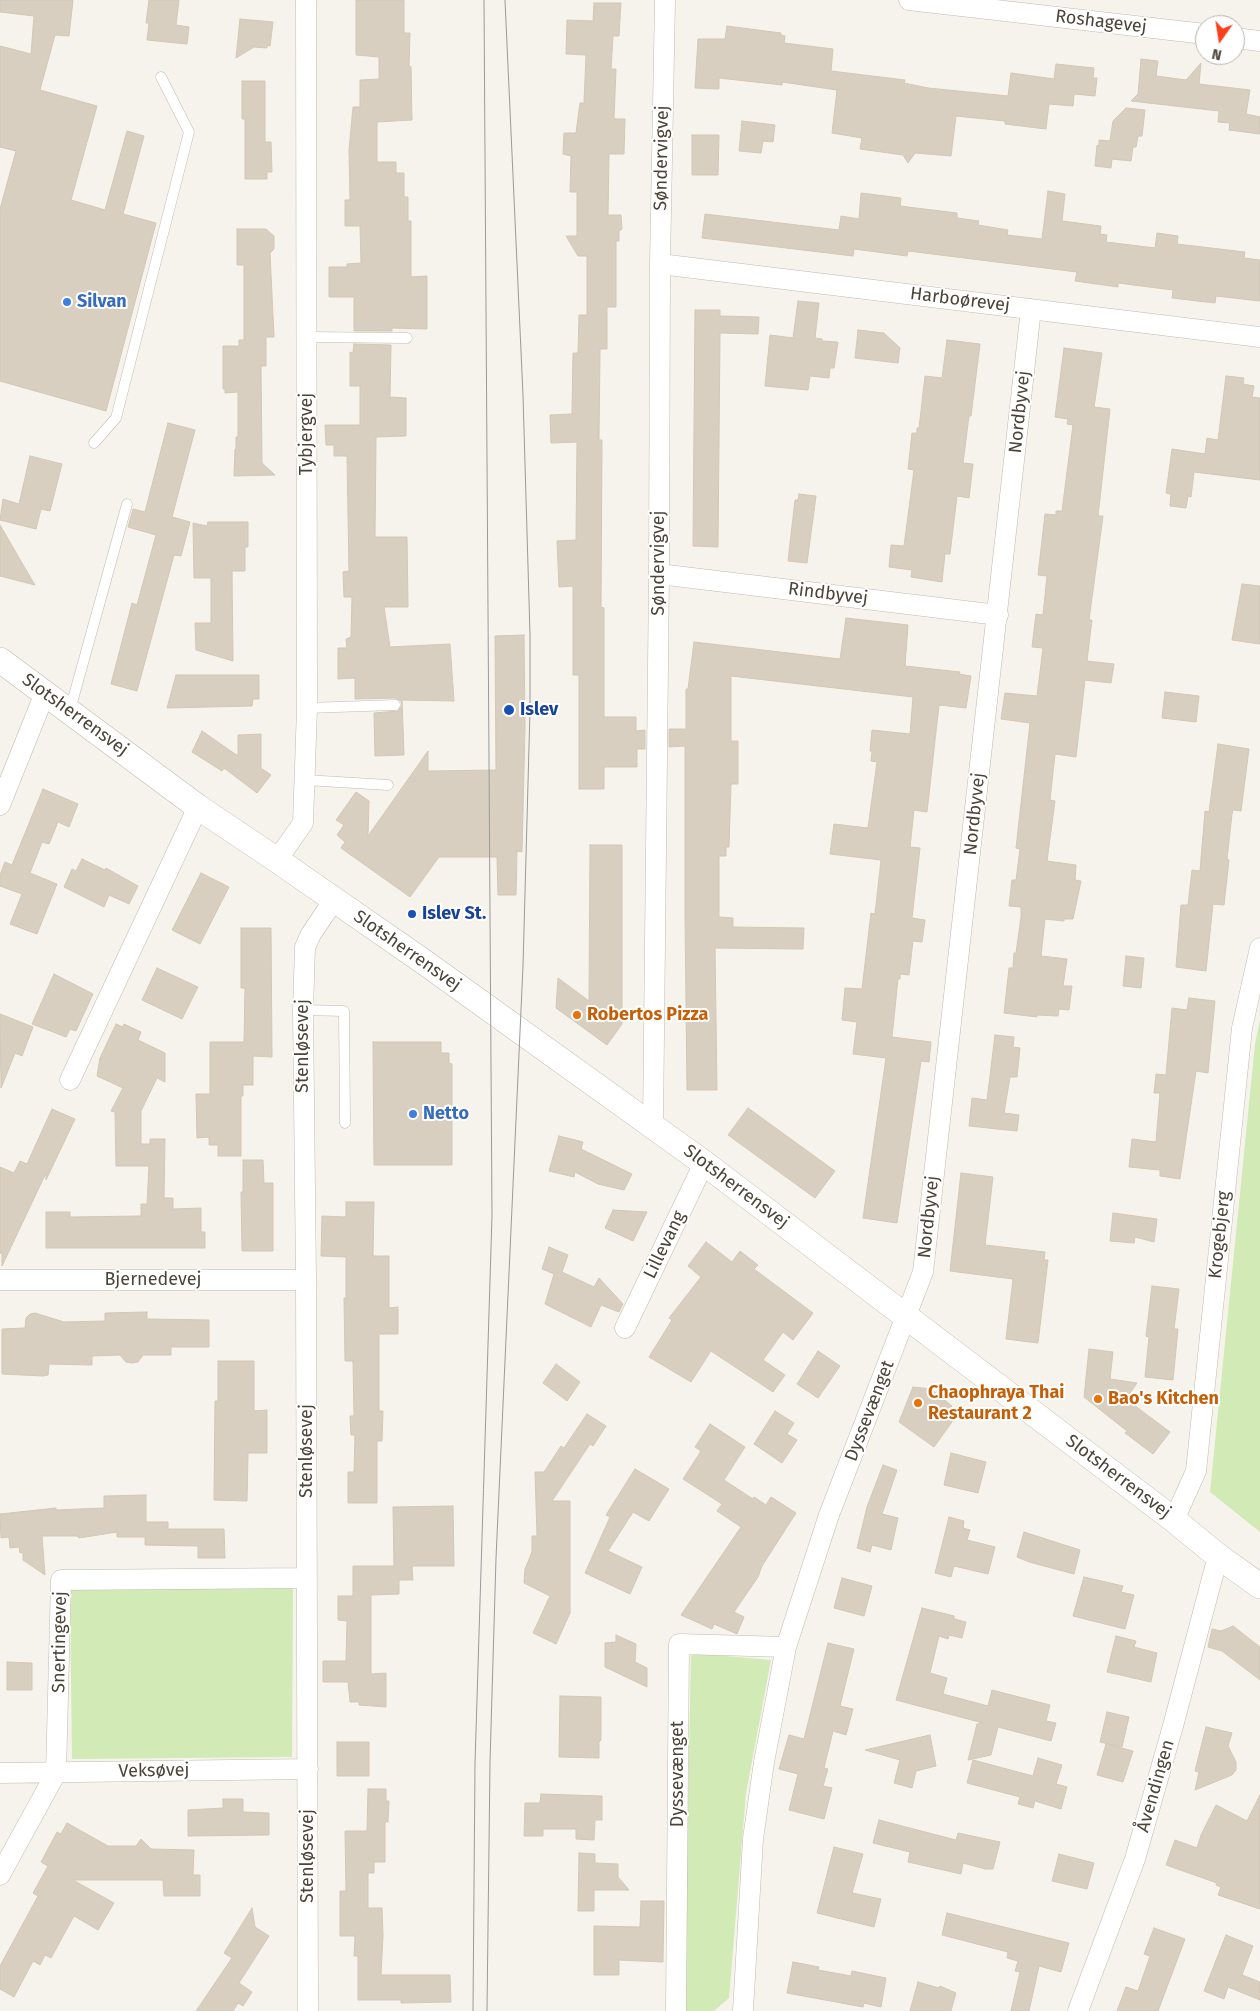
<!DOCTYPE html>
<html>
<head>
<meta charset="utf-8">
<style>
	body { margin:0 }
	#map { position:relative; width:1260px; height:2011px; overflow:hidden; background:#f6f3ec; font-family:"Fira Sans",sans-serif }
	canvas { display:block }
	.north { position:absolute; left:1195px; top:15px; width:50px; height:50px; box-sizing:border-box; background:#fff; border:1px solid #b7b4b0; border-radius:50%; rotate:193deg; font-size:14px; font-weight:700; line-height:20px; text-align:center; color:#4b4439 }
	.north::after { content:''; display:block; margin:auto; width:18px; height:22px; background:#fc3f1d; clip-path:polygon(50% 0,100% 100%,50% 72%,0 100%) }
</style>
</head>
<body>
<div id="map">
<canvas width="1260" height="2011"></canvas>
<div class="north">N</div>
</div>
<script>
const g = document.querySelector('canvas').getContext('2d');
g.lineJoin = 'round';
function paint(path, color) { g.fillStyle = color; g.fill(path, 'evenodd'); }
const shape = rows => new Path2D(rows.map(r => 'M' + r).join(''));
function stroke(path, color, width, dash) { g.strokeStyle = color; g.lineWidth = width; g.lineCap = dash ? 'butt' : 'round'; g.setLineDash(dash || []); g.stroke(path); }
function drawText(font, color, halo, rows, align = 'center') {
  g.font = font + ' "Fira Sans",sans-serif'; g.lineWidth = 4; g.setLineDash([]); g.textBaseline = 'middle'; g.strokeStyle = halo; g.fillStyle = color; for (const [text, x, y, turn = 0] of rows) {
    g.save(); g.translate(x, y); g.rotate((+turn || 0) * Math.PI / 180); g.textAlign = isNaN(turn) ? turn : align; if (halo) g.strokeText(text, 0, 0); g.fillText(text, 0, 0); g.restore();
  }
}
paint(shape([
	[1260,1020,1260,1532,1210,1492,1255,1044],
	[70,1588,293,1588,292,1757,72,1759],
	[691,1653,771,1660,746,1793,729,1998,714,2011,684,2011]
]), '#d2eab5');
const building = shape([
	[0,0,73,0,69,36,55,35,40,90,97,106,71,200,105,210,127,131,144,136,123,214,156,223,106,411,0,381,0,209,16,151,0,147,0,46,31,54,34,16,0,12,0,0],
	[149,0,179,0,176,25,189,27,187,44,147,40,149,23,146,23,149,0],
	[356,0,404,0,404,33,410,33,409,66,411,67,412,120,377,122,377,162,396,162,396,173,404,173,404,197,408,197,408,221,411,221,411,277,427,276,427,329,392,328,392,331,354,331,354,297,329,297,329,267,347,267,347,264,361,263,360,226,345,226,345,200,350,200,349,150,353,107,360,107,360,80,379,79,379,57,356,55,356,0],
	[594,3,621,3,619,36,613,36,611,69,616,69,614,119,625,119,624,154,609,154,608,215,621,215,622,229,619,231,619,241,616,241,616,307,607,307,607,349,600,349,599,440,602,440,601,607,604,608,604,717,636,717,636,731,645,730,645,749,637,749,637,767,604,767,604,789,579,789,579,675,573,675,573,586,559,587,557,541,576,540,577,442,551,443,550,415,572,414,573,353,578,353,579,315,587,315,587,256,578,256,566,236,577,236,577,192,570,192,571,156,563,154,564,133,576,133,580,103,584,103,586,55,566,54,567,20,593,21,594,3],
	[240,19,273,22,270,46,267,45,267,48,254,47,236,58,240,19],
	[727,26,781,33,781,35,785,36,784,43,833,49,831,71,905,80,904,83,928,88,1008,96,1011,73,1054,79,1056,64,1094,68,1093,78,1097,78,1095,96,1074,94,1073,106,1049,104,1046,129,1005,124,1005,121,956,116,951,156,915,153,908,163,903,155,860,149,862,138,832,133,837,90,782,82,782,85,719,78,719,89,695,88,698,39,725,39,727,26],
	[1141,59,1158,61,1156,76,1186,80,1201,63,1199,84,1250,90,1246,114,1260,117,1260,134,1229,130,1230,123,1218,122,1219,111,1131,101,1138,94,1141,59],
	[242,81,265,81,265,142,271,142,272,172,267,172,267,179,245,179,245,119,242,119,242,81],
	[1126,108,1145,110,1142,136,1138,136,1136,147,1133,147,1131,161,1112,159,1111,168,1095,166,1097,145,1099,146,1099,140,1110,141,1113,121,1126,108],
	[742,121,775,125,773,142,763,141,761,153,739,151,742,121],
	[692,135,719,135,718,175,692,175,692,135],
	[1048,191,1065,194,1062,221,1101,226,1100,234,1107,235,1106,242,1155,248,1157,233,1178,236,1177,244,1245,252,1244,258,1260,260,1260,301,1216,296,1215,303,1172,298,1173,290,1118,283,1118,287,1075,281,1077,272,908,251,907,256,854,249,853,256,702,238,705,214,839,230,841,216,859,219,861,193,901,198,900,206,957,213,957,218,979,221,978,225,1008,230,1007,235,1042,239,1048,191],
	[237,229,266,229,274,236,274,249,270,253,274,337,266,337,266,366,261,366,262,463,275,475,234,476,235,449,236,449,236,437,238,437,238,392,225,393,225,389,223,389,223,346,239,346,239,340,244,340,244,265,237,265,237,229],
	[798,301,819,303,815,338,822,339,822,341,838,342,834,368,830,368,829,378,810,376,808,390,765,386,770,335,793,338,798,301],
	[695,310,720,310,720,316,759,317,758,334,720,333,718,547,693,546,695,310],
	[858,330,884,333,900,348,898,363,855,358,858,330],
	[947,340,980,344,971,416,969,416,963,463,973,464,969,498,957,496,950,554,945,554,942,582,911,577,912,570,889,567,891,545,904,546,914,470,908,469,912,433,917,433,917,428,919,428,925,376,942,378,947,340],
	[354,344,391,345,390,397,406,398,406,436,376,437,375,537,407,537,408,607,384,607,390,647,450,644,454,701,402,700,404,755,375,756,374,713,398,711,402,705,401,701,395,698,355,699,355,678,338,679,338,648,347,648,346,639,351,637,352,597,344,597,343,572,349,571,347,456,334,456,334,445,326,445,325,425,360,425,360,386,350,386,350,352,353,353,354,344],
	[1064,348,1102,353,1094,407,1110,409,1098,516,1103,516,1089,620,1092,620,1087,661,1114,664,1111,683,1085,680,1076,757,1055,754,1050,800,1055,801,1047,861,1076,865,1075,880,1081,881,1073,919,1064,919,1064,921,1045,919,1041,956,1067,959,1063,986,1072,986,1069,1010,1059,1009,1058,1016,1037,1015,1037,1017,1004,1013,1009,968,1013,968,1014,953,1016,953,1021,917,1021,907,1009,906,1012,880,1016,880,1020,849,1016,848,1030,723,1001,719,1005,693,1037,696,1043,648,1032,647,1036,614,1043,615,1047,576,1038,575,1045,514,1056,515,1056,511,1062,511,1073,425,1067,424,1068,419,1055,417,1064,348],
	[1226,376,1244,378,1243,384,1254,386,1252,397,1260,398,1260,480,1194,472,1191,497,1188,496,1186,508,1170,506,1171,494,1166,493,1172,449,1205,454,1207,438,1218,440,1226,376],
	[168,423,195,430,172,517,190,522,181,556,174,555,137,691,111,684,132,603,137,605,156,535,128,527,133,509,145,512,168,423],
	[30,456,62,464,50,511,41,509,36,529,0,520,3,499,19,504,30,456],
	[799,494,816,496,807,563,788,561,795,500,798,500,799,494],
	[208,522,248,522,248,547,245,547,245,571,232,571,233,661,196,650,195,623,211,623,211,578,194,578,193,523,207,526,208,522],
	[0,525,22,563,35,585,0,576,0,525],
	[1242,584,1260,586,1260,644,1232,640,1242,584],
	[846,618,908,625,905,666,960,672,959,674,971,676,966,708,939,705,927,812,914,810,910,847,920,848,912,918,925,920,922,942,913,941,909,975,900,974,900,979,898,979,892,1037,931,1042,929,1062,921,1061,897,1223,863,1218,886,1058,853,1054,857,1022,842,1020,845,988,862,989,871,913,875,914,881,860,830,854,834,824,868,828,877,762,871,761,872,751,870,751,872,730,910,734,913,697,731,676,731,741,738,741,738,784,731,784,729,847,726,847,726,856,719,856,719,917,733,918,733,927,804,928,803,949,715,948,717,1090,687,1090,685,917,685,746,669,747,669,729,686,729,686,689,688,689,694,642,840,659,846,618],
	[524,635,525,727,522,852,517,851,516,895,498,895,497,857,439,857,410,897,341,848,345,842,337,835,344,825,336,820,356,792,369,801,368,836,428,751,428,771,496,770,495,636,524,635],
	[176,675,259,675,259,699,253,699,252,706,167,708,176,675],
	[1165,692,1199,696,1196,722,1162,718,1165,692],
	[202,731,238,756,238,735,261,734,261,768,271,775,257,793,224,768,222,771,192,752,202,731],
	[1218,744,1249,749,1241,811,1233,810,1232,814,1227,859,1229,860,1224,905,1213,904,1206,971,1176,967,1181,905,1188,905,1192,870,1200,871,1205,811,1209,812,1218,744],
	[43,789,78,804,69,827,58,822,49,844,42,842,30,873,57,884,37,934,10,924,22,894,0,886,0,875,5,862,12,865,43,789],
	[590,845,622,845,622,1024,607,1045,556,1008,558,978,589,1001,590,845],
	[82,859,105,870,106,868,138,886,129,904,109,895,104,907,64,887,72,869,76,871,82,859],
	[201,873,229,887,200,944,172,930,201,873],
	[241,928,271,928,272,1057,253,1056,253,1085,243,1085,243,1096,241,1096,241,1156,218,1156,218,1145,209,1145,209,1137,197,1138,196,1094,210,1094,210,1042,244,1042,245,988,241,988,241,928],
	[1126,956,1144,958,1141,988,1123,986,1126,956],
	[157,968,198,987,182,1019,142,1000,157,968],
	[54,974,93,994,76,1031,70,1029,66,1037,32,1024,54,974],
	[1189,998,1215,1001,1208,1073,1196,1071,1180,1179,1160,1176,1160,1170,1129,1167,1132,1139,1156,1142,1160,1093,1154,1093,1156,1074,1166,1075,1172,1008,1187,1010,1189,998],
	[0,1014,33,1027,22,1056,15,1053,1,1088,0,1014],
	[116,1024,123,1027,124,1024,141,1032,138,1040,165,1053,165,1082,157,1078,141,1111,141,1144,150,1144,150,1139,165,1139,164,1198,173,1198,173,1209,201,1208,201,1232,205,1232,205,1248,46,1248,46,1212,70,1212,70,1217,141,1216,141,1204,147,1204,149,1166,116,1166,115,1112,111,1111,123,1088,97,1076,100,1058,116,1024],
	[995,1035,1014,1037,1013,1047,1020,1048,1017,1077,1010,1077,1004,1113,1019,1115,1017,1131,969,1126,972,1098,987,1100,995,1035],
	[373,1042,441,1042,441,1053,449,1053,449,1063,452,1064,452,1165,374,1165,373,1042],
	[748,1108,835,1171,815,1198,728,1135,748,1108],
	[52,1109,75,1119,46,1180,46,1173,2,1266,2,1251,0,1254,0,1167,14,1173,20,1161,27,1164,52,1109],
	[559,1136,583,1142,581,1149,632,1174,624,1190,598,1184,575,1172,574,1177,549,1171,559,1136],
	[243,1160,263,1160,264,1183,273,1183,273,1251,242,1251,241,1192,243,1192,243,1160],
	[961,1173,993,1177,985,1245,1045,1252,1044,1260,1048,1260,1038,1343,1006,1339,1013,1279,950,1271,961,1173],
	[346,1202,374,1202,373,1256,389,1256,389,1308,398,1307,398,1334,379,1334,379,1411,383,1411,382,1441,377,1441,377,1503,348,1503,348,1472,354,1472,355,1435,351,1435,350,1416,354,1416,353,1361,345,1361,344,1298,346,1298,346,1257,321,1256,322,1216,346,1217,346,1202],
	[613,1210,647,1212,633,1241,605,1228,613,1210],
	[1113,1213,1157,1219,1154,1242,1135,1237,1134,1243,1110,1241,1113,1213],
	[706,1242,732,1262,740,1251,758,1265,754,1269,813,1313,793,1340,783,1332,763,1360,785,1375,773,1392,711,1351,691,1382,649,1357,672,1320,669,1318,701,1277,688,1266,706,1242],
	[549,1247,568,1255,562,1272,594,1287,599,1278,623,1304,619,1312,601,1305,591,1327,545,1304,554,1274,542,1269,549,1247],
	[1152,1286,1179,1289,1174,1329,1178,1329,1173,1380,1145,1377,1149,1337,1146,1336,1152,1286],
	[147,1312,147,1319,209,1320,209,1347,171,1347,171,1355,143,1355,138,1362,132,1363,126,1362,120,1355,92,1356,92,1365,49,1364,48,1375,43,1376,2,1374,2,1329,25,1328,26,1318,30,1314,35,1313,64,1322,105,1321,105,1313,147,1312],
	[1089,1349,1113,1352,1110,1379,1137,1383,1126,1399,1170,1432,1153,1454,1125,1433,1127,1431,1084,1397,1089,1349],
	[818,1351,840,1366,818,1398,797,1384,818,1351],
	[218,1361,254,1361,254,1411,267,1410,267,1453,248,1453,247,1501,214,1500,215,1401,218,1401,218,1361],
	[556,1364,580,1382,567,1401,543,1383,556,1364],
	[913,1387,931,1389,952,1406,947,1413,954,1419,934,1447,899,1422,913,1387],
	[775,1411,794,1423,787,1434,797,1440,782,1463,754,1444,775,1411],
	[587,1414,606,1426,593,1446,590,1444,552,1501,570,1501,570,1613,556,1644,533,1633,550,1596,524,1583,525,1569,532,1552,532,1536,537,1536,535,1472,544,1472,561,1446,564,1448,587,1414],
	[710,1424,745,1447,724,1480,753,1499,754,1497,766,1505,771,1497,796,1513,762,1566,758,1577,734,1612,744,1617,737,1634,714,1624,712,1629,681,1615,741,1527,717,1511,722,1504,683,1479,701,1451,695,1447,710,1424],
	[951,1453,986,1462,978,1493,944,1485,951,1453],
	[883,1465,897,1470,882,1514,898,1518,891,1550,872,1545,870,1552,857,1548,867,1507,883,1465],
	[635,1469,669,1489,649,1521,633,1512,608,1551,642,1567,630,1594,585,1573,610,1517,606,1515,635,1469],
	[146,1495,146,1522,168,1522,168,1529,224,1529,225,1558,198,1558,198,1546,145,1545,145,1537,117,1537,117,1532,79,1538,77,1536,42,1536,45,1575,23,1560,23,1552,20,1553,19,1547,10,1548,9,1537,1,1538,0,1514,56,1508,56,1510,104,1508,104,1496,146,1495],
	[453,1506,454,1566,412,1566,413,1580,399,1580,399,1594,371,1595,371,1674,386,1673,386,1707,359,1705,359,1702,350,1702,348,1682,323,1682,323,1661,346,1661,347,1621,338,1620,338,1596,353,1596,353,1566,394,1566,393,1507,453,1506],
	[949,1517,964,1521,963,1528,970,1530,967,1540,995,1547,988,1574,954,1566,951,1577,935,1573,949,1517],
	[1024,1532,1080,1550,1074,1574,1029,1562,1017,1557,1024,1532],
	[1084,1577,1123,1586,1121,1592,1134,1595,1125,1629,1073,1616,1084,1577],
	[842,1578,872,1586,864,1616,834,1608,842,1578],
	[922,1608,954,1616,954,1619,966,1622,962,1638,949,1635,948,1639,939,1636,930,1673,947,1678,943,1694,988,1706,992,1690,1050,1705,1046,1721,1056,1723,1051,1741,998,1727,991,1755,968,1760,977,1724,983,1723,896,1700,922,1608],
	[1233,1626,1260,1647,1260,1680,1222,1651,1208,1647,1212,1629,1221,1631,1233,1626],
	[616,1635,636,1644,635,1662,647,1668,647,1687,605,1667,605,1643,616,1642,616,1635],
	[1116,1636,1136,1641,1134,1647,1157,1653,1151,1682,1107,1672,1116,1636],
	[828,1643,854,1649,840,1706,853,1709,846,1735,833,1731,824,1768,828,1769,823,1786,832,1788,824,1819,789,1810,798,1774,779,1769,789,1735,804,1739,828,1643],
	[7,1662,32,1663,32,1690,7,1690,7,1662],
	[560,1696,601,1697,601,1740,599,1742,599,1758,559,1757,560,1696],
	[1107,1712,1129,1717,1122,1747,1100,1742,1107,1712],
	[1206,1727,1232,1733,1228,1746,1236,1762,1236,1770,1232,1775,1195,1790,1199,1772,1195,1771,1206,1727],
	[930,1735,936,1766,916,1771,912,1788,894,1783,900,1760,865,1750,930,1735],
	[337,1742,369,1742,369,1776,337,1776,337,1742],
	[1106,1744,1133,1751,1123,1782,1097,1775,1106,1744],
	[1038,1758,1062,1765,1056,1784,1067,1787,1061,1809,1035,1801,1033,1808,1018,1804,1020,1797,967,1783,973,1760,1033,1776,1038,1758],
	[368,1789,386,1789,386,1801,389,1801,388,1822,385,1822,385,1862,374,1862,374,1873,368,1873,368,1908,382,1908,383,1936,381,1975,450,1975,451,2002,401,2003,401,2000,358,2000,358,1956,354,1956,355,1936,340,1936,340,1891,346,1891,345,1831,367,1831,368,1789],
	[541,1794,602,1796,602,1820,595,1820,594,1840,576,1839,576,1829,543,1829,543,1836,524,1836,525,1803,540,1803,541,1794],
	[1260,1795,1260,1909,1218,1895,1221,1887,1216,1885,1217,1883,1166,1865,1175,1840,1197,1848,1201,1835,1216,1805,1247,1821,1260,1795],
	[223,1799,243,1799,243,1812,269,1813,269,1835,188,1836,188,1810,223,1808,223,1799],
	[879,1820,956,1840,958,1833,1000,1842,993,1869,985,1869,963,1863,961,1874,908,1862,910,1852,873,1843,879,1820],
	[67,1823,108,1846,136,1846,141,1839,151,1849,194,1850,193,1875,200,1875,200,1896,164,1896,163,1880,73,1880,114,1903,98,1930,74,1916,51,1958,45,1955,40,1965,33,1961,14,1997,0,1989,0,1966,38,1896,33,1893,48,1866,41,1862,57,1832,61,1834,67,1823],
	[834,1847,863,1854,852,1893,881,1899,874,1927,817,1913,834,1847],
	[579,1853,595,1854,595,1863,618,1864,618,1877,629,1890,594,1890,594,1911,578,1911,579,1853],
	[1059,1854,1094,1863,1087,1889,1052,1881,1059,1854],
	[641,1901,664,1901,663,1962,619,1960,619,1975,594,1975,594,1926,640,1927,641,1901],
	[252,1908,255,1927,269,1936,239,1983,252,1992,243,2006,238,2003,233,2011,196,2011,232,1958,224,1953,252,1908],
	[947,1913,1069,1943,1061,1972,1039,1966,1029,2011,1011,2011,1020,1972,1015,1971,1018,1961,1007,1958,1008,1952,942,1935,947,1913],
	[1154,1928,1185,1939,1158,2011,1117,2011,1126,1987,1138,1991,1150,1956,1144,1954,1154,1928],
	[1226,1935,1253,1946,1242,1975,1260,1982,1260,2000,1228,1987,1224,1999,1204,1991,1226,1935],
	[793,1962,819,1967,818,1970,851,1976,852,1971,886,1978,881,2007,864,2003,863,2007,787,1993,793,1962],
	[918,1982,939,1988,940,1986,956,1993,951,2011,910,2011,918,1982]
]);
paint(building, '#d8cfc1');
stroke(building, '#d3c7b4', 1);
const service = shape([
	[307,337,407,338],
	[94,443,116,418,189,132,161,77],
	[307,708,395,705],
	[70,710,127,504],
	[305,780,388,785],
	[303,1010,344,1011,345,1123]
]);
const minor = shape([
	[909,0,1205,34],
	[1235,38,1260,41],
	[660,264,1260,337],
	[659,574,998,615],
	[0,805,45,693],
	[277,860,303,823,307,708,306,0],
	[70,1080,198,807],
	[653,1126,659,574,660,264,665,0],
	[0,1280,306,1280],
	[625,1328,704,1163],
	[1174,1520,1196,1471,1242,1028,1260,948],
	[0,1773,308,1769],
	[0,1875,56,1773,61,1580,307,1578],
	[308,2011,306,1280,303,1010,305,947,311,934,334,900],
	[676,2011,679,1644,786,1647],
	[743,2011,753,1839,764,1762,786,1647,829,1515,923,1272,1031,309],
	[1078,2011,1135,1859,1173,1726,1218,1556]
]);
const tertiary = shape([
	[0,660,198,807,277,860,424,962,704,1163,1174,1520,1218,1556,1260,1586]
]);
stroke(service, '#c2bbae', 11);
stroke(minor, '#c2bbae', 21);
stroke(tertiary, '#c2bbae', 26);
stroke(service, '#fff', 10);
stroke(minor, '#fff', 20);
stroke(tertiary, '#fff', 25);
stroke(shape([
	[473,2011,475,1763,492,1216,484,0],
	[487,2011,490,1762,496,1558,523,966,530,710,530,635,523,395,505,0]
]), '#9a9a9a', 1);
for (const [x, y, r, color] of [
	[67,302,5,"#3f7fe0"],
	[509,710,6,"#1a4fb4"],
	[412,914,5,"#1a4fb4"],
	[577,1015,5,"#e8710a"],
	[413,1114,5,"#3f7fe0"],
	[1098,1399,5,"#e8710a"],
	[918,1403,5,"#e8710a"]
]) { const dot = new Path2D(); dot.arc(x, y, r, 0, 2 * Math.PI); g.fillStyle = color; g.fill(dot); stroke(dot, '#fff', 2); }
drawText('18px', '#4b4439', '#fff', [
	["Roshagevej",1101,22,7],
	["Søndervigvej",662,158,-89],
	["Harboørevej",960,300,7],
	["Nordbyvej",1020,412,-84],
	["Tybjergvej",307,434,-90],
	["Søndervigvej",659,563,-90],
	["Rindbyvej",828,594,7],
	["Slotsherrensvej",75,715,36],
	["Nordbyvej",975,814,-84],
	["Slotsherrensvej",407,951,35],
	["Stenløsevej",303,1046,-90],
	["Slotsherrensvej",736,1187,37],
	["Nordbyvej",929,1217,-84],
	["Krogebjerg",1220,1235,-84],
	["Lillevang",665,1245,-64],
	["Bjernedevej",153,1280],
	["Dyssevænget",870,1411,-69],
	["Stenløsevej",307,1451,-90],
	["Slotsherrensvej",1118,1477,37],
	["Snertingevej",60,1642,-89],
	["Veksøvej",154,1771,-1],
	["Dyssevænget",678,1774,-90],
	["Åvendingen",1156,1786,-74],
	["Stenløsevej",308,1856,-90]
]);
drawText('bold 18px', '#366cbe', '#fff', [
	["Silvan",77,302],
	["Netto",423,1114]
], 'left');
drawText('bold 18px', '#164399', '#fff', [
	["Islev",520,710],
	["Islev St.",422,914]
], 'left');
drawText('bold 18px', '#c56008', '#fff', [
	["Robertos Pizza",587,1015],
	["Chaophraya Thai",928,1393],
	["Restaurant 2",928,1414],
	["Bao's Kitchen",1108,1399]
], 'left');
</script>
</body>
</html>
